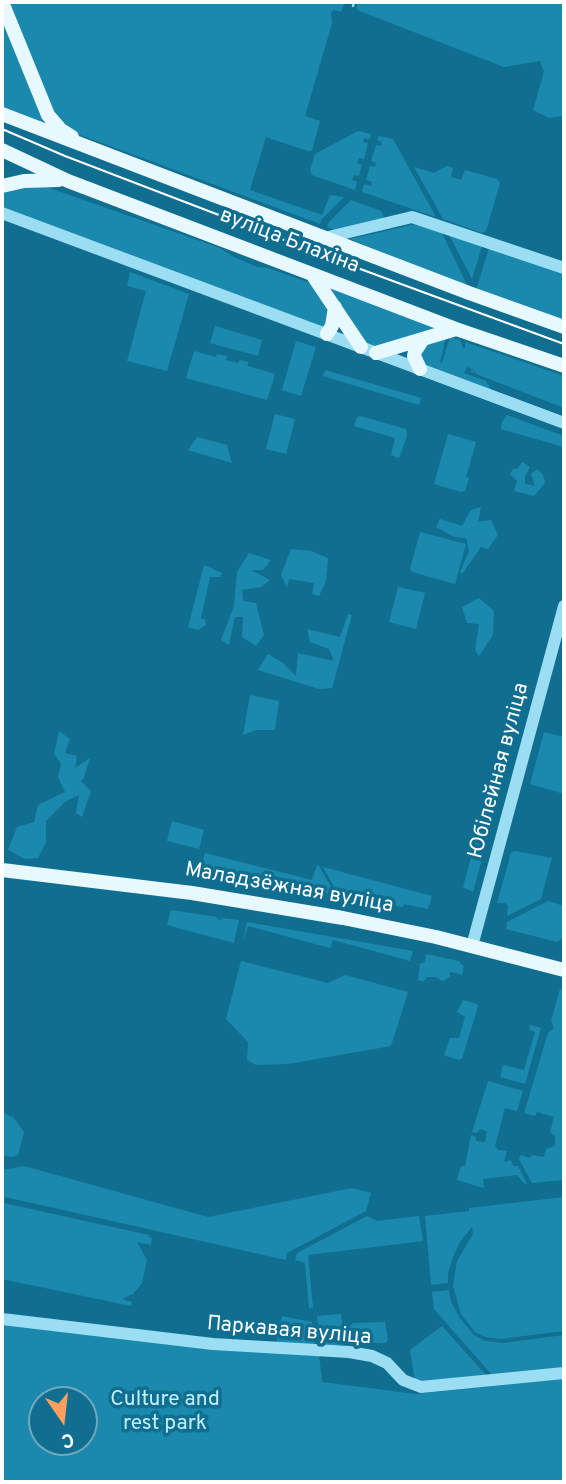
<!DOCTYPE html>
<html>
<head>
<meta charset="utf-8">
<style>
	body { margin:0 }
	#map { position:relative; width:566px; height:1484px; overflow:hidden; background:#106f90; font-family:Overpass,sans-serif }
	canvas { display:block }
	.frame { position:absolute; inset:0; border:4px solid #fff; pointer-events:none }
	.north { position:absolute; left:28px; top:1386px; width:70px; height:70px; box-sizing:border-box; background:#106f90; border:2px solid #70a9bc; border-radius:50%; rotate:166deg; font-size:19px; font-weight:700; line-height:28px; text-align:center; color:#fff }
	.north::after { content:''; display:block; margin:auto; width:24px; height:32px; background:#ff9f5d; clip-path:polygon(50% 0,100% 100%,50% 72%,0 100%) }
</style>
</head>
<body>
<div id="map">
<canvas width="566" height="1484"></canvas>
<div class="frame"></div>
<div class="north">С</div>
</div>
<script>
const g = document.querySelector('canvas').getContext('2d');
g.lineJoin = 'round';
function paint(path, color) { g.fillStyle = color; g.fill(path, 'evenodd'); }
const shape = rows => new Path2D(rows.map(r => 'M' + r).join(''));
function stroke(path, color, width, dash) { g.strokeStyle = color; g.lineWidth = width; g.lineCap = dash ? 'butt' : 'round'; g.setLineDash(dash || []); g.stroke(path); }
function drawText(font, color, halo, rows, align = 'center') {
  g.font = font + ' Overpass,sans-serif'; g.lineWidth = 7; g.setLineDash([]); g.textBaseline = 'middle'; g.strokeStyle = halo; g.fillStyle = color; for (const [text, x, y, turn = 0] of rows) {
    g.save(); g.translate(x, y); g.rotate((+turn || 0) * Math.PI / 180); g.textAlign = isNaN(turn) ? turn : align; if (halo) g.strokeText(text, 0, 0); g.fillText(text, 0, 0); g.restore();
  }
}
paint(shape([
	[8,2,345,2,341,12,334,10,331,12,332,23,305,116,320,121,312,151,308,151,266,137,250,190,322,215,330,195,344,197,322,219,320,224,67,130,52,113],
	[357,2,564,2,564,116,549,118,533,110,544,72,540,61,504,67,357,10],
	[2,13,53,129,2,108],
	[358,131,371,134,370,139,364,138,363,142,368,143,364,159,359,158,357,163,362,165,359,176,354,175,352,180,357,182,355,190,312,175,310,170,315,154],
	[379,136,393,139,436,217,362,192,364,184,371,186,372,182,366,180,370,166,375,167,376,163,371,161,376,145,381,146,382,142,377,140],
	[447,166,453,168,451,177,461,180,465,170,497,179,500,183,486,231,482,233,443,219,414,167,434,173],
	[44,186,220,248,234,257,257,267,268,268,313,284,331,308,326,327,319,327,2,209,2,190],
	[351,200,381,211,384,217,382,219,334,230,327,227,329,222],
	[416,224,442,233,468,287,350,239],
	[449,235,482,246,472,279],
	[489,248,564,273,564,322,476,290],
	[130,272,189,294,167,371,127,361,146,291,127,286],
	[326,285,439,328,374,349,364,345],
	[215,326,262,340,258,356,210,343],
	[446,337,440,363,442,363,450,337,460,340,463,348,465,348,465,342,564,376,564,408,476,374,472,368,474,373,471,372,472,369,467,367,464,373,486,381,494,395,420,364,422,345],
	[296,341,316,347,301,396,282,390],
	[194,351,216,357,217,354,227,356,226,360,238,363,240,360,248,362,248,366,275,374,267,400,186,378],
	[325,370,421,398,419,405,323,376],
	[275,414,295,419,286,454,266,449],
	[507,415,564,436,564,447,501,429,502,422],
	[360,416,406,429,407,436,399,458,391,455,395,438,354,426,357,417],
	[448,434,476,442,466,477,469,478,465,491,461,492,434,484],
	[197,437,227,445,232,463,188,450],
	[522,462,530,467,525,476,525,484,535,486,531,474,537,469,543,475,545,483,534,496,514,491,517,481,510,474,513,469,517,469],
	[481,507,478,522,491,520,498,535,488,549,481,547,462,574,460,572,469,551,466,538,454,537,436,527,440,519,462,526,471,510],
	[420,532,466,544,455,584,412,572,410,569],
	[291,549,311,551,328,558,326,581,319,596,312,594,314,583,289,579,287,587,281,575],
	[249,553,271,560,263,570,251,570,270,580,261,587,242,590,243,601,256,603,264,635,256,646,242,637,243,617,235,617,229,645,221,640,234,606,237,572],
	[204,565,222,573,220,577,210,577,201,618,205,620,206,625,198,630,188,627],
	[398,587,425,593,416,629,389,622],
	[479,598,494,611,493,635,479,656,475,650,479,624,467,623,462,607],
	[348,614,352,615,332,688,319,689,258,670,268,654,283,663,296,676,298,653,334,661,329,649,310,642,307,629,340,637],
	[250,695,279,701,275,730,256,730,243,735],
	[59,731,70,739,65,753,77,756,75,768,90,758,84,777,81,781,91,791,82,817,76,813,79,795,66,801,46,821,46,842,38,858,25,859,8,850,17,827,34,822,38,805,65,792,58,777,61,763,54,754],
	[544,732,564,737,564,794,530,784],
	[498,758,509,761,473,892,463,887],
	[172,821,204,830,199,849,167,841],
	[515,851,552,858,541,899,507,916,508,906,505,903,497,903,511,853],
	[205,853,312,880,317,865,319,866,336,895,200,873],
	[323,867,432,896,428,909,404,904,403,907,339,896],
	[548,901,564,906,564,937,557,942,506,929,507,922],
	[171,910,217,917,217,919,221,920,222,918,239,920,234,943,167,925],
	[247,922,413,951,410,961,333,940,330,948,248,926,243,942],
	[426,954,459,961,464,967,462,975,452,972,450,973,450,977,443,981,435,977,427,977,423,982,418,980,420,964,425,962],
	[241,961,328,983,345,975,408,992,391,1046,288,1064,256,1065,247,1060,248,1042,226,1019],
	[560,989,564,990,564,1180,532,1183,519,1159,521,1155,529,1158,533,1155,544,1157,546,1149,555,1146,555,1136,550,1132,554,1117,537,1112,535,1116,524,1113,548,1033,554,1028,551,1021],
	[463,1000,477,1004,478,1006,462,1059,459,1060,444,1055,450,1038,459,1038,465,1017,457,1012],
	[529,1025,541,1028,525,1084,500,1077,503,1065,524,1070,535,1032,530,1030],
	[488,1081,523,1091,517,1111,505,1108,495,1146,498,1150,507,1151,504,1162,511,1160,513,1166,518,1166,527,1184,525,1184,517,1175,483,1179,484,1188,457,1180,461,1166,465,1166,471,1135,476,1137,476,1141,485,1142,487,1131,480,1129,477,1133,472,1132],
	[2,1112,14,1118,24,1132,18,1155,11,1157,2,1155],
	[24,1166,208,1217,352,1188,371,1193,366,1211,287,1253,286,1260,5,1197,4,1203,149,1235,148,1237,152,1238,151,1245,137,1242,147,1260,142,1283,133,1294,122,1299,132,1302,131,1306,2,1279,2,1170],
	[564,1197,564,1331,500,1339,485,1337,475,1332,461,1314,453,1286,457,1261,473,1234,472,1227,460,1242,453,1257,448,1273,448,1283,431,1285,425,1216,469,1211,469,1208],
	[367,1216,377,1221,419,1216,423,1241,308,1255,313,1308,309,1308,305,1263,295,1260,297,1253],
	[449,1290,451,1302,460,1318,474,1335,485,1341,503,1343,564,1335,564,1368,492,1375,434,1309,432,1292],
	[341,1314,345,1344,320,1348,317,1316],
	[282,1316,312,1322,315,1345,276,1343],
	[385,1322,388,1340,386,1343,354,1342,350,1340,349,1327,353,1323],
	[2,1324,319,1354,322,1382,416,1394,564,1379,564,1482,2,1482],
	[42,1400,84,1400,84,1442,42,1442],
	[442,1326,486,1375,420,1383,415,1381,410,1350]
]), '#1b89ad');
stroke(shape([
	[353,6,354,2]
]), '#8cdef6', 2.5);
stroke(shape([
	[2,213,564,423],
	[324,238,412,217,564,268],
	[472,946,564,606],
	[2,1319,213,1344,349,1352,372,1356,387,1363,403,1380,421,1387,564,1373]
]), '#9bddf3', 12);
stroke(shape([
	[2,2,48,115,61,130,72,137],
	[2,114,469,293,564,327],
	[2,150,68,181,456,329,564,366],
	[2,186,24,181,59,180],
	[312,274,361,347],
	[327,334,332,326,335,307],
	[376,353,456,329],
	[420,369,414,356,415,351,423,339],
	[2,870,192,893,343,918,436,937,564,970]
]), '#e7f8ff', 14);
stroke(shape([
	[2,129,65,156,344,263,564,344]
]), '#fff', 2);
drawText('21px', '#fff', '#106f90', [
	["вуліца Блахіна",289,242,21],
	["Юбілейная вуліца",500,771,-75],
	["Маладзёжная вуліца",289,889,10],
	["Паркавая вуліца",289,1332,5]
]);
drawText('21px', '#c2effd', '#106f90', [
	["Culture and",165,1401],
	["rest park",165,1425]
]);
</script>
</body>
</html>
